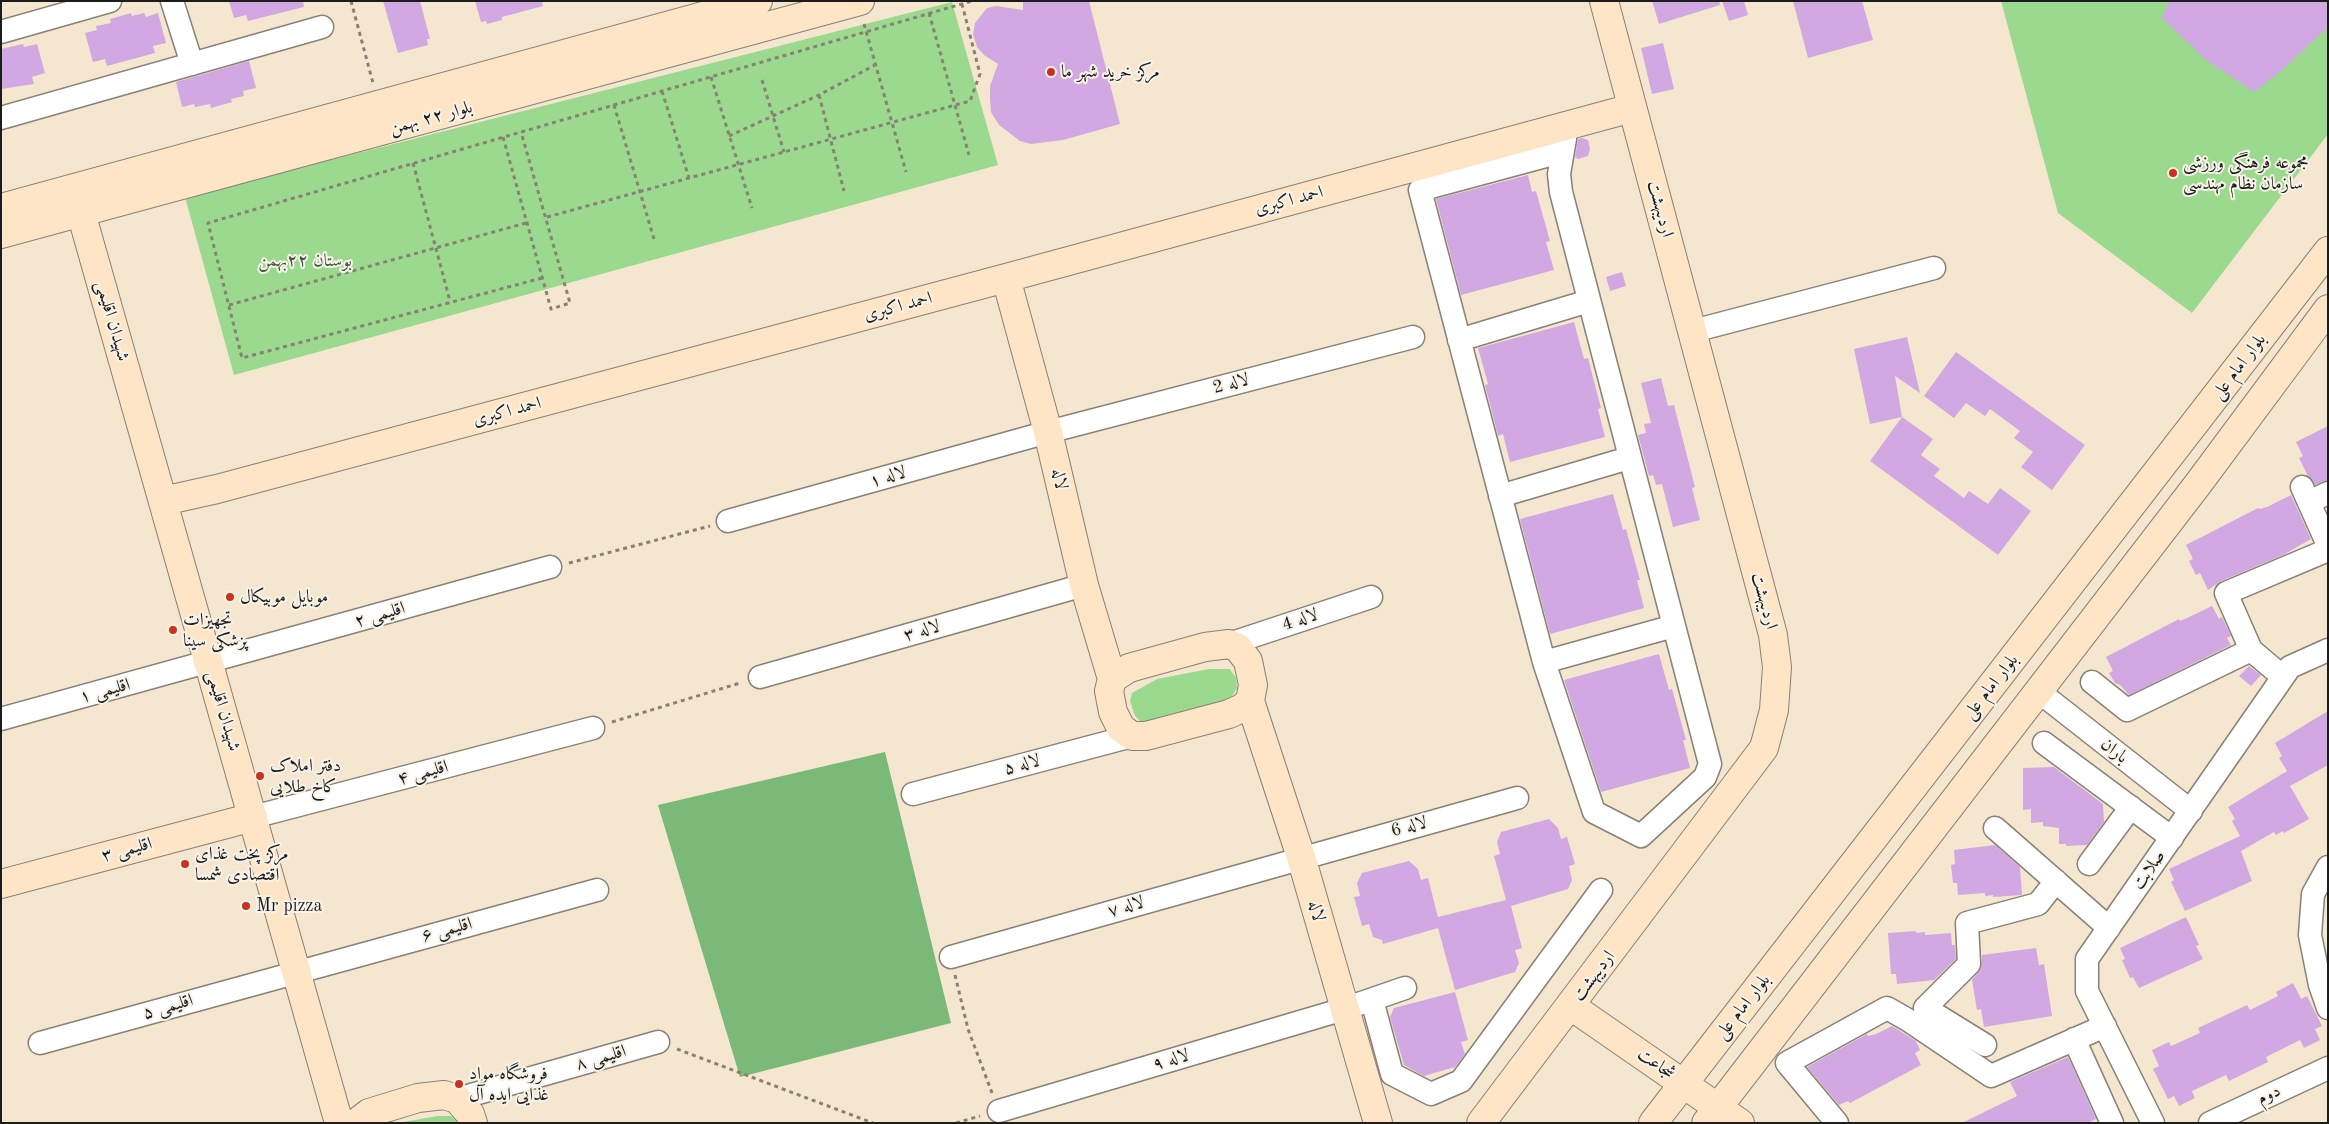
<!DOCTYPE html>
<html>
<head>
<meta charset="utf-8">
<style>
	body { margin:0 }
	#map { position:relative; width:2329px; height:1124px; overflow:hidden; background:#f5e6d0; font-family:"Old Standard TT",serif }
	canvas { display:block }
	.frame { position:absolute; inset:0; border:2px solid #1c1c1c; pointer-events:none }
</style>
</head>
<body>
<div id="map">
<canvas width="2329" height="1124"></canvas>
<div class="frame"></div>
</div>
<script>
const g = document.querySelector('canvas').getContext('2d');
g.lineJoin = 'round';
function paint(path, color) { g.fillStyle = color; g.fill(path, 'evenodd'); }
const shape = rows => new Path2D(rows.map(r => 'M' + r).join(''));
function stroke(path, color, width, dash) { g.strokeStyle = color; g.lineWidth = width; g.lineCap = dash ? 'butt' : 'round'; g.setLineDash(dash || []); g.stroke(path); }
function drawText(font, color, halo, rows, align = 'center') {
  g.font = font + ' "Old Standard TT",Amiri,serif'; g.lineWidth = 4; g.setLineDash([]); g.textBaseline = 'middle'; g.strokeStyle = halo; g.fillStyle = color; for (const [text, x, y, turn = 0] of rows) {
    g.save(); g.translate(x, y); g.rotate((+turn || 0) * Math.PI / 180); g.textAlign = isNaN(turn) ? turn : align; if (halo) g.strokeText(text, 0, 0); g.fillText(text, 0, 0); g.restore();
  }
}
paint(shape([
	[2001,1,2328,1,2328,134,2192,313,2058,213],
	[952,2,998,165,234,375,185,197],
	[1209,669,1230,669,1236,678,1237,688,1229,701,1143,724,1135,716,1130,701,1132,693,1157,679],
	[437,1116,451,1116,459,1123,398,1123]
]), '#9ad98e');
paint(shape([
	[885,752,951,1023,740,1077,658,805]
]), '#7bb979');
paint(shape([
	[229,1,303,1,304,7,248,21,246,15,234,18],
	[383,1,420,1,430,39,427,39,428,45,398,53],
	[475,1,542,1,543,6,502,17,502,20,487,24,486,21,481,22],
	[1023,1,1089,1,1120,124,1063,140,1031,144,1020,141,999,125,991,112,990,99,990,86,998,64,984,55,977,47,973,34,975,23,987,8,996,6,1023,10],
	[1652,1,1719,1,1720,5,1659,24],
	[1722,1,1744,1,1748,15,1729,21],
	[1793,1,1862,1,1873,40,1808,58],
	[2169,1,2328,1,2328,27,2281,71,2254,92,2206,60,2162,18],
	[131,13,132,16,144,13,146,17,158,13,166,43,153,46,155,53,107,66,105,59,93,62,85,33,97,30,96,26,111,23,110,19],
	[1663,43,1674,89,1652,94,1641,48],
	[23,44,24,47,37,44,45,73,32,77,34,84,1,89,1,49],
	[249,61,256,88,243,91,244,96,231,99,232,102,211,108,210,104,195,107,194,104,182,107,176,82],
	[1582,138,1588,140,1590,149,1588,156,1578,159,1575,157,1578,139],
	[1528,175,1532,192,1536,191,1550,241,1546,242,1554,270,1461,295,1436,199],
	[1622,272,1626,286,1610,291,1606,277],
	[1574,322,1584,359,1588,358,1601,408,1598,409,1605,437,1510,462,1503,434,1498,436,1485,385,1488,384,1478,348],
	[1907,337,1920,393,1895,376,1902,417,1933,439,1921,455,1940,469,1934,476,1964,498,1969,491,1988,504,2000,488,2031,511,1998,555,1870,461,1902,417,1870,424,1854,349],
	[1956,352,2085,445,2052,490,2021,467,2033,452,2014,438,2020,431,1990,409,1985,416,1966,403,1954,418,1924,396],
	[1661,378,1668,406,1674,405,1695,487,1692,488,1700,520,1673,527,1662,484,1656,485,1653,475,1649,476,1638,435,1646,433,1644,424,1651,423,1641,383],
	[2328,426,2328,480,2315,485,2308,476,2299,458,2303,456,2296,442],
	[1613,494,1623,530,1626,529,1640,580,1637,580,1644,608,1550,634,1520,519],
	[2291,495,2311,539,2283,555,2221,581,2208,590,2200,573,2196,575,2189,561,2193,559,2186,545,2258,508,2260,509,2267,507],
	[2212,606,2219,619,2222,617,2231,636,2227,638,2231,645,2129,695,2120,685,2115,683,2109,673,2113,671,2106,657,2179,619,2180,621,2187,618],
	[1659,654,1669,690,1672,689,1686,740,1683,740,1690,768,1601,792,1564,680],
	[2249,666,2261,675,2251,686,2239,676],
	[2328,711,2328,765,2290,786,2309,819,2284,833,2283,831,2276,835,2274,832,2241,851,2252,881,2185,911,2171,882,2174,880,2169,869,2240,836,2232,821,2235,819,2228,807,2287,771,2279,758,2282,756,2275,743],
	[2054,767,2103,804,2104,822,2087,845,2066,846,2066,844,2059,844,2059,828,2043,826,2043,822,2031,823,2031,809,2023,810,2023,768],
	[1549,819,1558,828,1561,839,1567,837,1575,864,1569,866,1572,880,1568,889,1511,906,1522,948,1515,950,1519,963,1515,972,1455,990,1438,928,1383,944,1382,940,1373,937,1369,924,1362,926,1354,897,1360,896,1357,883,1362,873,1409,861,1418,869,1421,880,1428,878,1438,917,1506,900,1494,856,1500,854,1497,842,1501,832],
	[1995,845,2020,867,2022,895,1993,897,1993,895,1985,896,1985,893,1958,895,1957,883,1953,883,1951,865,1955,864,1954,850],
	[2186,917,2199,945,2196,946,2203,959,2139,988,2133,977,2130,978,2122,960,2125,959,2120,948],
	[1916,931,1916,933,1925,932,1925,935,1951,933,1952,945,1955,945,1956,959,1934,980,1897,984,1896,974,1891,974,1888,933],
	[2036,948,2039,965,2044,964,2052,1016,1984,1027,1981,1009,1977,1010,1972,980,1981,969,1982,955],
	[2293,983,2301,999,2307,996,2322,1026,2315,1029,2320,1040,2304,1048,2300,1040,2266,1057,2268,1062,2229,1081,2226,1075,2192,1091,2195,1098,2179,1106,2174,1096,2168,1099,2153,1069,2159,1066,2152,1050,2169,1042,2171,1046,2200,1033,2198,1028,2247,1005,2250,1010,2278,996,2276,992],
	[1455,992,1468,1040,1461,1042,1465,1054,1455,1067,1424,1076,1404,1065,1390,1017,1394,1008],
	[1892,1026,1916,1041,1920,1050,1915,1053,1921,1065,1850,1103,1848,1101,1839,1105,1807,1067,1867,1034,1868,1036,1876,1034],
	[2068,1057,2096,1119,2088,1123,1962,1123,2017,1096,2010,1082]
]), '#d2a8e3');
const street = shape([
	[172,1,192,64],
	[1,32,110,1],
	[1,118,322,27],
	[1561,152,1420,190,1544,662,1594,812,1641,836,1705,777,1710,764,1561,192,1559,174,1565,139,1564,126],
	[1693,331,1934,268],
	[1459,340,1589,301],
	[2302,487,2328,545],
	[1500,496,1629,458],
	[2309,502,2328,493],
	[728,521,1048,432,1413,337],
	[1229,644,1371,597],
	[2251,650,2226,593,2328,550],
	[1544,662,1674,626],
	[760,677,1084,585],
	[2092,682,2127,710,2251,650,2283,677],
	[2038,691,2191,811],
	[1,719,550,567],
	[2044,743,2172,838],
	[913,794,1132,736],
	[253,817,593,728],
	[1995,828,2109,928],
	[2089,864,2131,807],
	[2328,867,2313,894,2310,935,2320,985,2328,1008],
	[951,957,1517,798],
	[1372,1000,1392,1074,1431,1094,1461,1081,1601,890],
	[2074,1039,2112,1123],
	[40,1043,597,890],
	[1985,1045,1925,1008,1969,964,1967,923,2038,904,2056,881],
	[457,1099,658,1042],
	[999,1111,1344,1009,1405,988],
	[1837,1123,1787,1063,1887,1008,1908,1020,1991,1076,2105,1026],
	[2153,1123,2087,991,2087,959,2290,667,2328,650],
	[2210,1123,2328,1068]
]);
const secondary = shape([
	[74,188,339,1123],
	[1,208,758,1],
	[1,234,860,1],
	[1006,278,1048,432,1084,585,1112,679],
	[163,501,217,489,1006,278,1632,108],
	[1229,644,1238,648,1248,661,1253,685,1250,701,1242,708,1229,714,1146,736,1132,736,1121,728,1113,712,1109,691,1112,679,1129,668,1205,647,1229,644],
	[1250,701,1301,857,1378,1123],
	[1,884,253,817],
	[1571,1006,1740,1123],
	[356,1123,369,1113,418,1098,444,1095,457,1099,470,1114,473,1123],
	[1481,1123,1764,748,1774,710,1777,667,1773,635,1604,1],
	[1653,1123,2328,251],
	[1706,1123,2198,484,2328,309]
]);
stroke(street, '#888176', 25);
stroke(secondary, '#888176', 30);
stroke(shape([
	[351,1,373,83],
	[929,13,969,155],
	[864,24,906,172],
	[711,77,752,208],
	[762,80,784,152],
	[662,91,689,178],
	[819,95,844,191],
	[614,105,654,239],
	[729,136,819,95,875,65],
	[503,137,551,309,570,303,521,132],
	[413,163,450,301],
	[547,217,970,101,980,74,962,4],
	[542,278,242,358,208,223,972,1],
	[229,305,526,223],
	[569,563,710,526],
	[612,722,740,683],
	[955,975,968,1029,992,1093],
	[677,1049,873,1123],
	[956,1123,980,1116]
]), '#888176', 3, [4, 4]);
stroke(street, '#fff', 22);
stroke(secondary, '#fee5c5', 28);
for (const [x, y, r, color] of [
	[1051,72,5,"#c8321e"],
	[2173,173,5,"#c8321e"],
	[230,597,5,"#c8321e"],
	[173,630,5,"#c8321e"],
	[260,776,5,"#c8321e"],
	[185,864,5,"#c8321e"],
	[246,906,5,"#c8321e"],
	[459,1084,5,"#c8321e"]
]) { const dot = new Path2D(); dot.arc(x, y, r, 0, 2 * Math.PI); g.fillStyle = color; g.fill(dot); stroke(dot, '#f7f3e8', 2); }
drawText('18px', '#1c1c1c', '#f7f3e8', [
	["مرکز خرید شهر ما",1061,72],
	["مجموعه فرهنگی ورزشی",2183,163],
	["سازمان نظام مهندسی",2183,184],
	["موبایل موبیکال",240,597],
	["تجهیزات",183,620],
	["پزشکی سینا",183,641],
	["دفتر املاک",270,766],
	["کاخ طلایی",270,787],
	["مرکز پخت غذای",195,854],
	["اقتصادی شمسا",195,875],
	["Mr pizza",256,906],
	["فروشگاه مواد",469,1074],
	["غذایی ایده آل",469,1095]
], 'left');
drawText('18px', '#1c1c1c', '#f7f3e8', [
	["بلوار ۲۲ بهمن",431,118,-15],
	["احمد اکبری",1289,201,-15],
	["اردیبهشت",1660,209,75],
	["احمد اکبری",898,307,-15],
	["شهیدان اقلیمی",112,321,74],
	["بلوار امام علی",2239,367,-53],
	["لاله 2",1231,384,-15],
	["احمد اکبری",507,412,-15],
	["لاله ۱",888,477,-16],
	["لاله",1059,479,77],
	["اردیبهشت",1764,601,75],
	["اقلیمی ۲",380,615,-16],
	["لاله 4",1300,620,-18],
	["لاله ۳",922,631,-16],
	["بلوار امام علی",1991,687,-52],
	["اقلیمی ۱",105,691,-15],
	["شهیدان اقلیمی",223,711,74],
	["باران",2114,751,38],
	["لاله ۵",1022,765,-15],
	["اقلیمی ۴",423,773,-15],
	["لاله 6",1409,827,-15],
	["اقلیمی ۳",127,850,-15],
	["صلابت",2149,870,-55],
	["لاله ۷",1126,907,-16],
	["لاله",1316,911,74],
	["اقلیمی ۶",447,930,-15],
	["اردیبهشت",1594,976,-53],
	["اقلیمی ۵",168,1007,-16],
	["بلوار امام علی",1743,1007,-52],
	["اقلیمی ۸",601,1058,-16],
	["لاله ۹",1171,1060,-16],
	["شجاعت",1656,1064,35],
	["دوم",2269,1095,-25]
]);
drawText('18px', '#42553e', '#f7f3e8', [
	["بوستان ۲۲بهمن",305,261]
]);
</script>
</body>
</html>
